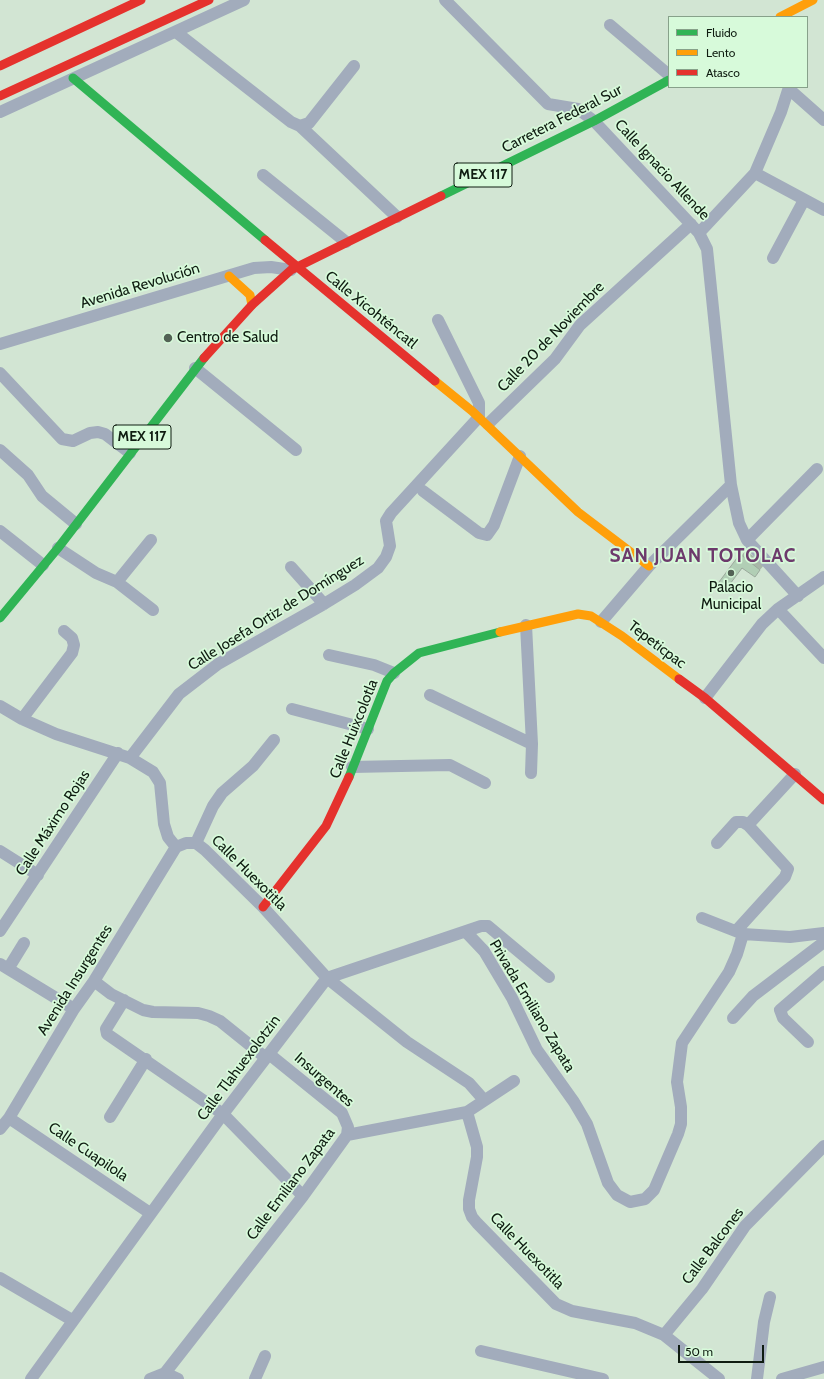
<!DOCTYPE html>
<html>
<head>
<meta charset="utf-8">
<style>
	body { margin:0 }
	#map { position:relative; width:824px; height:1379px; overflow:hidden; background:#d2e5d3; font-family:Cabin,sans-serif }
	canvas { display:block }
	.legend { position:absolute; left:668px; top:16px; width:140px; height:72px; box-sizing:border-box; background:#d7fada; border:1px solid #87a18a; margin:0; padding:5px 7px; list-style:none; font-size:12px; color:#0f1c11 }
	.legend li { display:flex; align-items:center; gap:8px; height:20px }
	.legend b { width:20px; border:1px solid #87a18a }
	.scale { position:absolute; left:678px; top:1345px; width:86px; height:18px; box-sizing:border-box; border:2px solid #0f1c11; border-top:0; padding-left:5px; font-size:12px; line-height:14px; white-space:nowrap; color:#0f1c11; -webkit-text-stroke:3px #d7fada; paint-order:stroke }
</style>
</head>
<body>
<div id="map">
<canvas width="824" height="1379"></canvas>
<ul class="legend">
<li><b style="height:5px;background:#30b455"></b>Fluido</li>
<li><b style="height:5px;background:#ff9f0a"></b>Lento</li>
<li><b style="height:5px;background:#e5322d"></b>Atasco</li>
</ul>
<div class="scale">50 m</div>
</div>
<script>
const g = document.querySelector('canvas').getContext('2d');
g.lineJoin = 'round';
function paint(path, color) { g.fillStyle = color; g.fill(path, 'evenodd'); }
const shape = rows => new Path2D(rows.map(r => 'M' + r).join(''));
function stroke(path, color, width, dash) { g.strokeStyle = color; g.lineWidth = width; g.lineCap = dash ? 'butt' : 'round'; g.setLineDash(dash || []); g.stroke(path); }
function drawText(font, color, halo, rows, align = 'center') {
  g.font = font + ' Cabin,sans-serif'; g.lineWidth = 3.5; g.setLineDash([]); g.textBaseline = 'middle'; g.strokeStyle = halo; g.fillStyle = color; for (const [text, x, y, turn = 0] of rows) {
    g.save(); g.translate(x, y); g.rotate((+turn || 0) * Math.PI / 180); g.textAlign = isNaN(turn) ? turn : align; if (halo) g.strokeText(text, 0, 0); g.fillText(text, 0, 0); g.restore();
  }
}
paint(shape([
	[746,550,764,565,755,576,743,567,724,590,717,585]
]), '#0003');
const building = shape([
	[740,554,760,570,755,577,742,568,724,592,716,586,740,554]
]);
paint(building, '#b1ceb5');
stroke(building, '#9aa99b', 1);
stroke(shape([
	[445,0,548,104,578,109,594,121,699,233,707,249,731,485,739,523,747,540,798,596],
	[610,25,669,75],
	[176,32,291,122,300,126,397,217],
	[789,89,824,120],
	[0,112,244,0],
	[300,126,309,123,354,66],
	[755,173,824,210],
	[263,175,346,242],
	[699,233,755,173,781,112,789,87],
	[773,258,804,200],
	[0,344,254,268,271,267,291,270],
	[195,368,296,450],
	[0,373,62,439,73,441,90,433,98,432,105,434,130,453],
	[488,424,555,359,580,325,691,224],
	[0,450,28,475,42,496,76,524],
	[423,491,479,533,487,535,494,525,520,456],
	[0,531,43,565],
	[747,540,817,469],
	[58,548,96,573,117,582,153,610],
	[291,567,324,604],
	[117,582,151,540],
	[778,609,824,658],
	[601,622,649,566,731,485],
	[526,625,532,744,531,773],
	[329,655,374,665,394,673],
	[430,695,532,744],
	[705,698,762,624,778,609,824,577],
	[0,706,22,719,56,734,130,758,153,772,160,783,164,824,168,837,176,847],
	[292,709,368,729],
	[22,719,72,653,74,645,72,638,64,631],
	[130,758,179,694,218,664,324,604,355,585,378,568,386,557,390,546,386,521,391,513,479,417,479,403,438,320],
	[352,767,450,765,485,783],
	[748,825,795,774],
	[196,843,213,806,222,793,253,766,274,740],
	[717,843,736,822,743,822,748,825,788,869,785,877,736,931],
	[176,847,186,843,196,843,205,850,263,907,327,978,407,1042,469,1083,484,1100],
	[0,851,38,875],
	[702,918,743,934,790,937,824,933],
	[0,931,118,753],
	[466,932,484,951,512,998,537,1050,574,1102,587,1124,608,1183,617,1195,630,1202,645,1199,654,1190,678,1134,681,1124,681,1107,677,1082,682,1043,729,972,737,954,743,934],
	[0,964,74,1009],
	[8,969,24,943],
	[94,981,111,994,143,1010,153,1012,198,1013,209,1016,220,1021,266,1058],
	[124,1000,106,1029,107,1034,223,1114,303,1196],
	[733,1018,753,996,824,942],
	[808,1042,783,1018,780,1010,824,972],
	[269,1054,342,1113,348,1127,347,1135],
	[467,1112,477,1147,477,1157,469,1200,469,1209,472,1217,477,1223,556,1304,572,1311,635,1323,664,1335,719,1379],
	[110,1117,146,1059],
	[9,1118,150,1213],
	[0,1129,9,1118,74,1009,94,981,176,847],
	[0,1278,72,1320],
	[664,1335,702,1289,745,1226,824,1146],
	[481,1351,603,1379],
	[165,1373,303,1196,347,1135,467,1112,514,1081],
	[165,1373,178,1379],
	[31,1379,223,1114,327,978,481,926,488,926,549,977],
	[150,1379,165,1373],
	[255,1379,265,1356],
	[757,1379,764,1322,770,1297],
	[782,1379,824,1367]
]), '#a2acbc', 12);
stroke(shape([
	[73,78,265,240],
	[441,196,594,121,669,80],
	[0,618,58,548,204,358],
	[349,777,387,681,394,673,419,653,500,632]
]), '#30b455', 9);
stroke(shape([
	[780,17,813,0],
	[229,276,250,295,252,305],
	[435,381,472,411,578,512,649,566],
	[500,632,578,614,591,616,622,636,679,679]
]), '#ff9f0a', 9);
stroke(shape([
	[0,66,141,0],
	[0,96,209,0],
	[265,240,435,381],
	[204,358,252,305,291,270,441,196],
	[679,679,705,698,824,800],
	[263,907,326,826,349,777]
]), '#e5322d', 9);
for (const [x, y, r, color] of [
	[168,338,5,"#536255"],
	[731,573,4,"#536255"]
]) { const dot = new Path2D(); dot.arc(x, y, r, 0, 2 * Math.PI); g.fillStyle = color; g.fill(dot); stroke(dot, '#d7fada', 1.5); }
for (const [x, y, w] of [
	[483,175,58],
	[142,437,58]
]) { const box = new Path2D(); box.roundRect(x - w / 2, y - 12, w, 24, 3); g.fillStyle = '#d7fada'; g.fill(box); stroke(box, '#0f1c11', 1); }
drawText('bold 14px', '#0f1c11', null, [
	["MEX 117",483,175],
	["MEX 117",142,437]
]);
drawText('15px', '#0f1c11', '#d7fada', [
	["Carretera Federal Sur",562,119,-27],
	["Calle Ignacio Allende",662,170,47],
	["Avenida Revolución",140,286,-17],
	["Calle Xicohténcatl",371,310,39],
	["Calle 20 de Noviembre",551,337,-46],
	["Calle Josefa Ortiz de Domínguez",276,613,-32],
	["Tepeticpac",657,645,37],
	["Calle Huixcolotla",354,729,-68],
	["Calle Máximo Rojas",53,823,-57],
	["Calle Huexotitla",249,873,45],
	["Avenida Insurgentes",75,980,-58],
	["Privada Emiliano Zapata",532,1006,59],
	["Calle Tlahuexolotzin",239,1068,-53],
	["Insurgentes",324,1080,41],
	["Calle Cuapilola",88,1152,34],
	["Calle Emiliano Zapata",291,1184,-53],
	["Calle Balcones",713,1246,-53],
	["Calle Huexotitla",527,1251,46]
]);
drawText('15px', '#0f1c11', '#d7fada', [
	["Centro de Salud",177,338],
	["Palacio",731,588,"center"],
	["Municipal",731,605,"center"]
], 'left');
g.letterSpacing = '1px';
drawText('bold 19px', '#6d3a6c', '#d7fada', [
	["SAN JUAN TOTOLAC",703,556]
]);
g.letterSpacing = '0px';
</script>
</body>
</html>
